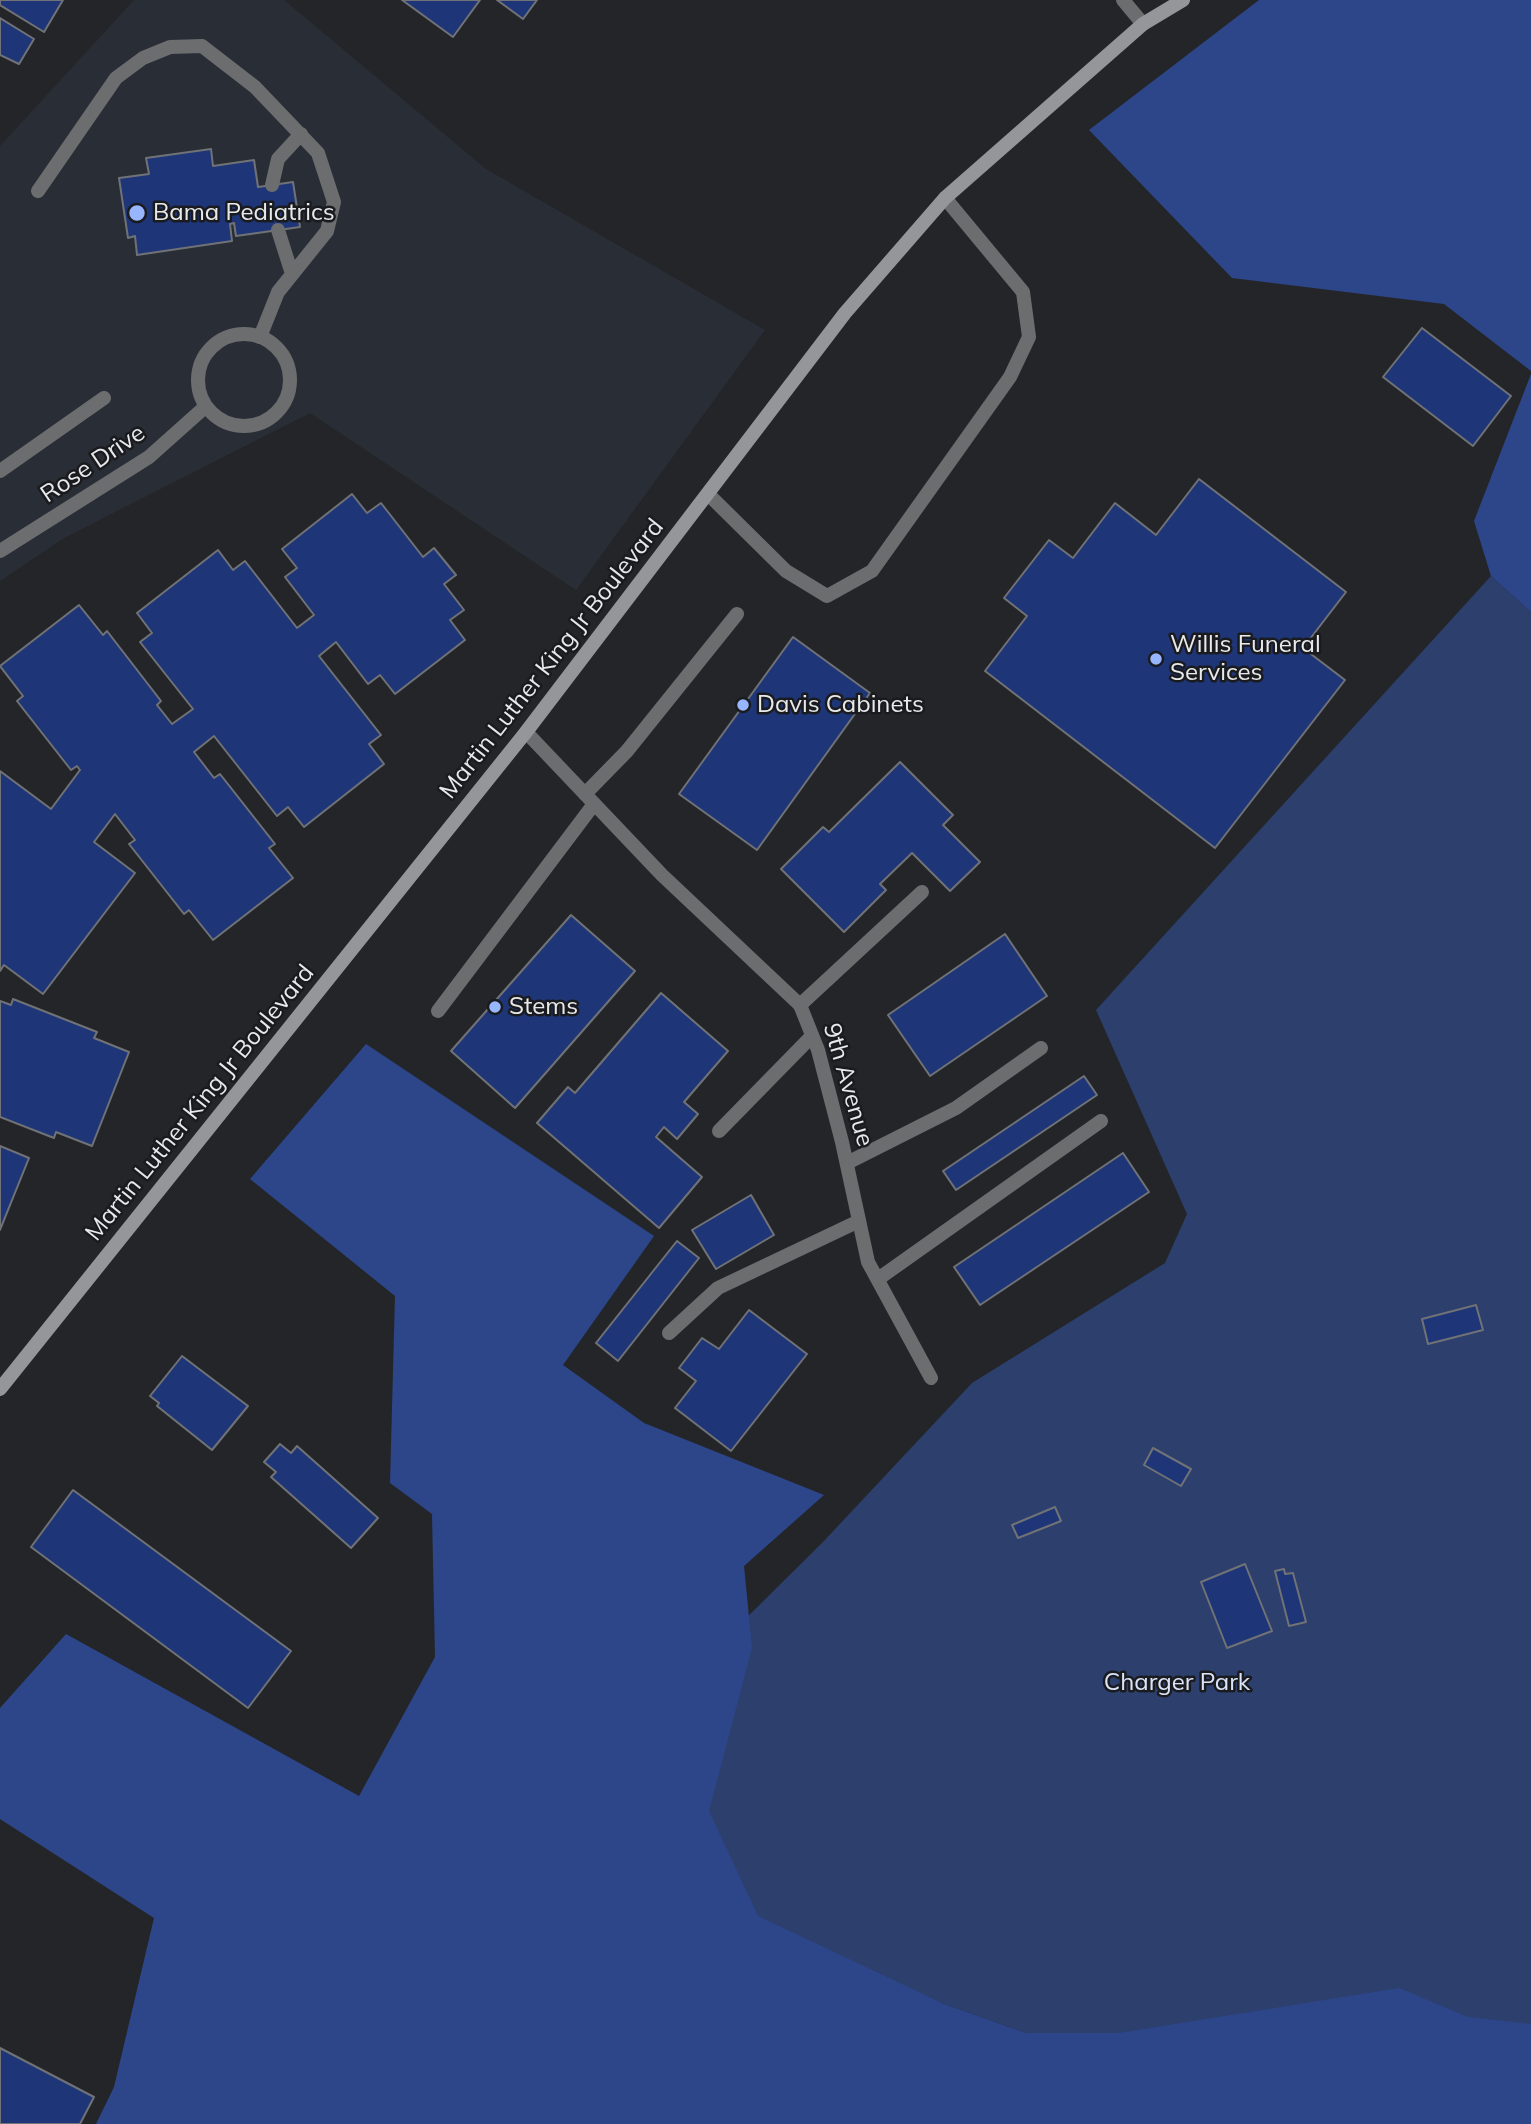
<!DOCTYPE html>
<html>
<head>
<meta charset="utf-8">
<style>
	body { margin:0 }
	canvas { display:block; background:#232529 }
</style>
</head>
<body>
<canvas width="1531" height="2124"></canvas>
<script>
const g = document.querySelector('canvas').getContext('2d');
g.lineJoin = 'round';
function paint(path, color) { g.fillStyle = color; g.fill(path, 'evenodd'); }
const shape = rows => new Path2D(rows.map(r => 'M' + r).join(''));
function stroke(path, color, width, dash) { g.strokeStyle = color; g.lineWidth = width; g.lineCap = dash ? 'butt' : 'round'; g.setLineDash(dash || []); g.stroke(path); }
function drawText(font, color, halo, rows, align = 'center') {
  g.font = font + ' Mulish,sans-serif'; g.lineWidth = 5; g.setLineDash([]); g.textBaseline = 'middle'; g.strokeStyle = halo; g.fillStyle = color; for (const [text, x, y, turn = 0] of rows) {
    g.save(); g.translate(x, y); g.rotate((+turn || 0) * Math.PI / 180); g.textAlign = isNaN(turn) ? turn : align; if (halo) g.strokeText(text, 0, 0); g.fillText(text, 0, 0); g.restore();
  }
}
paint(shape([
	[134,0,284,0,486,169,765,330,576,590,310,413,64,538,0,581,0,146]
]), '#292d36');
paint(shape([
	[1491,576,1531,612,1531,2109,1119,2033,1026,2033,942,2003,663,1887,730,1634,822,1543,972,1383,1165,1263,1187,1214,1096,1010]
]), '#2c3f6d');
paint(shape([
	[1259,0,1531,0,1531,371,1444,304,1232,278,1089,130],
	[1531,374,1531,612,1491,576,1474,521],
	[366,1044,654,1236,563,1365,644,1423,824,1495,744,1566,752,1648,709,1811,758,1916,942,2003,1026,2033,1119,2033,1399,1988,1468,2017,1531,2024,1531,2124,96,2124,114,2087,154,1918,0,1819,0,1708,66,1634,359,1796,435,1657,432,1514,390,1483,395,1296,250,1179]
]), '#2d4689');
const building = shape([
	[0,0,63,0,44,32,0,5,0,0],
	[402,0,480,0,453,37,402,0],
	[497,0,537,0,523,19,497,0],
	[0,18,34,39,19,64,0,55,0,18],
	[211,149,213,166,254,160,258,187,293,182,300,227,236,236,234,223,230,224,232,241,137,255,135,236,128,238,119,178,149,174,146,158,211,149],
	[1422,328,1511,396,1473,446,1383,377,1422,328],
	[1199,479,1346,592,1303,648,1345,680,1215,848,985,671,1027,616,1004,598,1049,540,1073,558,1115,503,1156,535,1199,479],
	[352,494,367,513,381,503,423,557,434,548,456,575,444,584,464,610,450,620,465,640,395,694,380,675,368,684,336,642,319,656,381,735,369,744,384,764,304,827,288,807,277,816,214,736,194,752,214,778,220,774,275,844,269,848,293,878,213,940,189,910,184,914,129,844,135,840,115,814,94,842,135,873,43,994,4,965,0,971,0,771,51,809,80,770,77,766,71,770,17,701,23,696,0,666,79,605,103,635,107,631,161,701,157,705,172,724,193,709,140,642,152,633,137,613,218,550,233,570,245,561,297,628,314,615,285,577,297,568,282,549,352,494],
	[793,637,870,693,757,850,679,794,793,637],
	[900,762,953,815,943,825,980,862,950,891,912,853,880,884,886,890,844,932,781,869,823,827,829,832,900,762],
	[571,915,635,971,515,1108,451,1051,571,915],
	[1005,934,1047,996,930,1076,888,1015,1005,934],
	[661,993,728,1051,684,1102,698,1114,677,1139,664,1127,656,1137,702,1177,659,1228,537,1123,568,1087,575,1093,661,993],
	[13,999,97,1032,94,1038,129,1052,92,1146,56,1132,54,1138,0,1117,0,1001,11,1005,13,999],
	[1084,1076,1097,1095,956,1190,943,1171,1084,1076],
	[0,1146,29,1158,0,1230,0,1146],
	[1123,1153,1149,1192,980,1305,954,1267,1123,1153],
	[751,1195,774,1235,716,1269,692,1230,751,1195],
	[677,1241,699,1258,618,1361,596,1343,677,1241],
	[1476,1305,1483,1330,1428,1344,1422,1319,1476,1305],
	[749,1310,807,1354,731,1451,675,1408,696,1381,679,1368,702,1338,719,1349,749,1310],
	[182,1356,248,1406,212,1450,157,1406,159,1403,150,1396,182,1356],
	[280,1444,291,1453,297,1446,378,1518,351,1548,271,1477,276,1472,264,1462,280,1444],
	[1153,1448,1191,1469,1181,1486,1144,1465,1153,1448],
	[73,1490,291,1651,248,1708,31,1547,73,1490],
	[1055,1507,1061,1521,1018,1538,1012,1525,1055,1507],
	[1245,1564,1272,1631,1227,1648,1201,1582,1245,1564],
	[1284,1569,1285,1574,1293,1573,1306,1622,1289,1626,1275,1571,1284,1569],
	[0,2048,94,2097,80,2124,0,2124,0,2048]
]);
paint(building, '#1e3677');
stroke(building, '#707276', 2);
stroke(shape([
	[272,185,278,159,301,134],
	[38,191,116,78,143,58,170,47,202,46,255,87,318,153,334,202,327,231,278,292,260,337],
	[278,230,292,274],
	[0,471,104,398],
	[708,494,786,571,827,596,872,571,1010,377,1029,337,1023,292,945,198],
	[585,794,627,751,737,614],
	[800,1005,922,892],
	[438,1011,594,804],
	[719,1131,812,1036],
	[847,1163,956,1108,1041,1048],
	[878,1279,1101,1121],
	[669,1333,718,1288,859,1221]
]), '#6c6d6f', 14);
stroke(shape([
	[1123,0,1143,24],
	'198 380a46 46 0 1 1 92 0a46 46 0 1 1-92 0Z',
	[0,551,149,457,205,407],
	[526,732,662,875,800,1005,818,1050,842,1142,868,1262,931,1378]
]), '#6c6d6f', 14);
stroke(shape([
	[0,1389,526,732,845,313,945,198,1143,24,1183,0]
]), '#949699', 14);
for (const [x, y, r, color] of [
	[137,213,9,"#97b6fd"],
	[1156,659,7,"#97b6fd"],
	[743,705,7,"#97b6fd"],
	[495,1007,7,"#97b6fd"]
]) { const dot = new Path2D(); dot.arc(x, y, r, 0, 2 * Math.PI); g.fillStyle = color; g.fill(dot); stroke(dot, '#1a1b1f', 2.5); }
drawText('24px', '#e8e9eb', '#1a1b1f', [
	["Bama Pediatrics",153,213],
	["Willis Funeral",1170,645],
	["Services",1170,673],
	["Davis Cabinets",757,705],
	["Stems",509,1007]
], 'left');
drawText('24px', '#e8e9eb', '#1a1b1f', [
	["Rose Drive",93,464,-34],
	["Martin Luther King Jr Boulevard",552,659,-52],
	["9th Avenue",848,1085,74],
	["Martin Luther King Jr Boulevard",200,1103,-51]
]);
drawText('24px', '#dae3f7', '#1a1b1f', [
	["Charger Park",1177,1683]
]);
</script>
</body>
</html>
